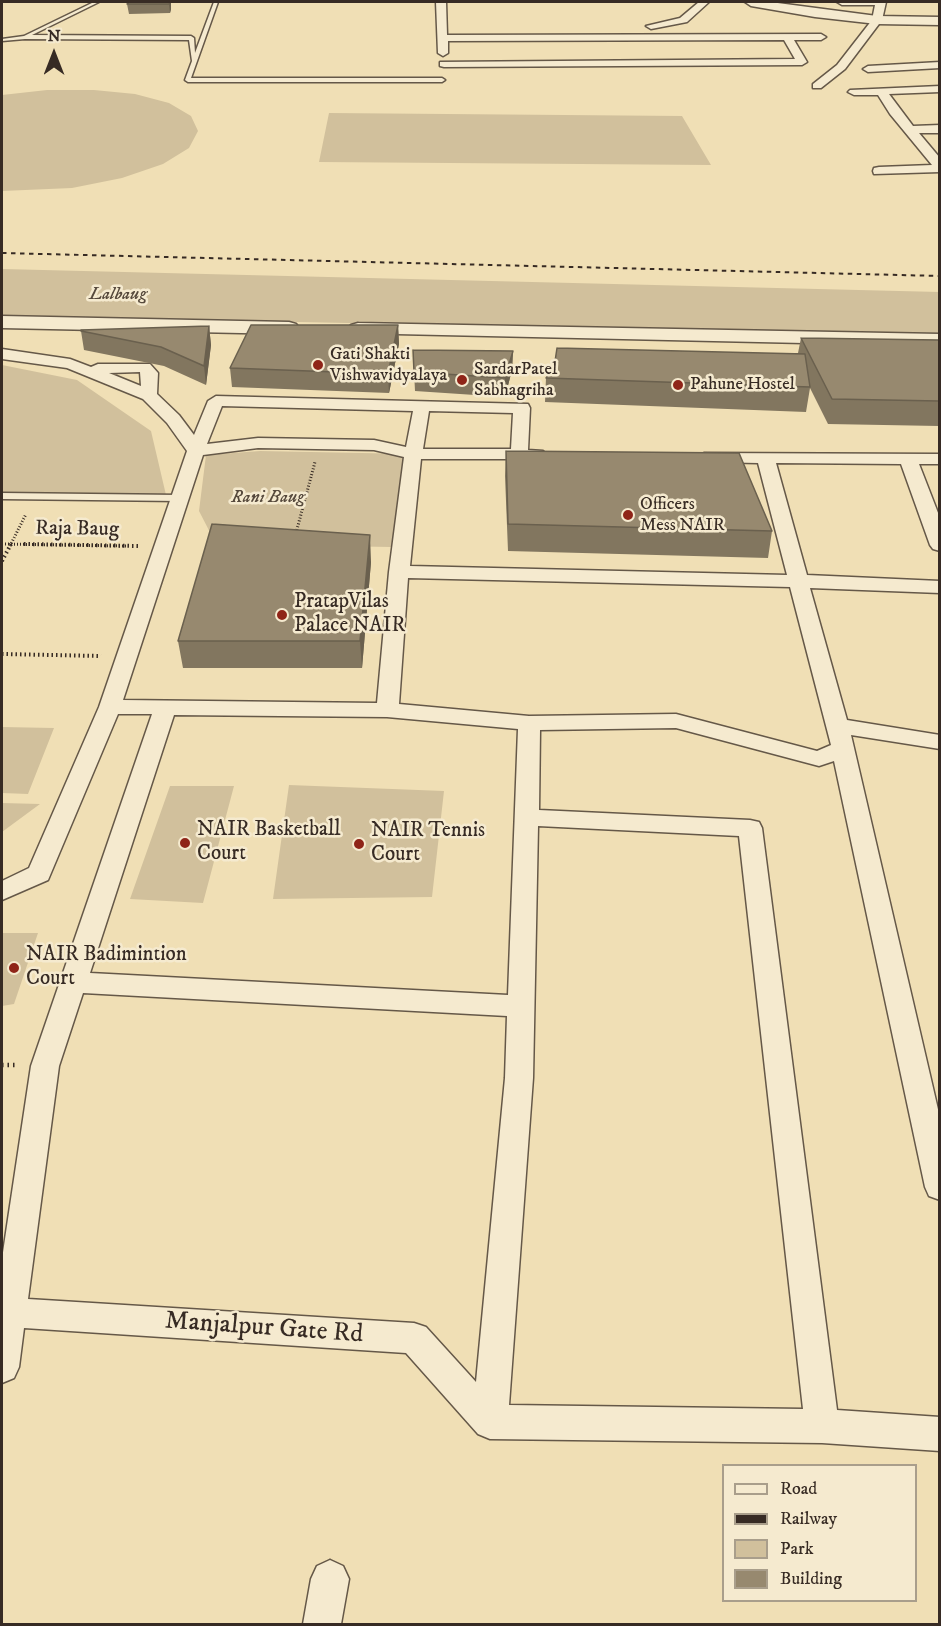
<!DOCTYPE html>
<html>
<head>
<meta charset="utf-8">
<style>
	body { margin:0 }
	#map { position:relative; width:941px; height:1626px; overflow:hidden; background:#f0dfb5; font-family:"IM FELL DW Pica",serif }
	canvas { display:block }
	.frame { position:absolute; inset:0; border:3px solid #372b24; pointer-events:none }
	.legend { position:absolute; left:722px; top:1464px; width:195px; height:138px; box-sizing:border-box; background:#f5eacf; border:2px solid #a99e8b; margin:0; padding:8px 10px; list-style:none; font-size:18px; color:#372b24 }
	.legend li { display:flex; align-items:center; gap:12px; height:30px }
	.legend b { width:30px; border:2px solid #a99e8b }
	.north { position:absolute; left:24px; top:24px; width:60px; height:60px; -webkit-text-stroke:4px #f5eacf; paint-order:stroke; rotate:0deg; font-size:16px; font-weight:700; line-height:24px; text-align:center; color:#372b24 }
	.north::after { content:''; display:block; margin:auto; width:21px; height:27px; background:#372b24; clip-path:polygon(50% 0,100% 100%,50% 72%,0 100%) }
</style>
</head>
<body>
<div id="map">
<canvas width="941" height="1626"></canvas>
<div class="frame"></div>
<ul class="legend">
<li><b style="height:8px;background:#f5eacf"></b>Road</li>
<li><b style="height:8px;background:#372b24"></b>Railway</li>
<li><b style="height:16px;background:#d1c09c"></b>Park</li>
<li><b style="height:16px;background:#97896f"></b>Building</li>
</ul>
<div class="north">N</div>
</div>
<script>
const g = document.querySelector('canvas').getContext('2d');
g.lineJoin = 'round';
function paint(path, color) { g.fillStyle = color; g.fill(path, 'evenodd'); }
const shape = rows => new Path2D(rows.map(r => 'M' + r).join(''));
function stroke(path, color, width, dash) { g.strokeStyle = color; g.lineWidth = width; g.lineCap = dash ? 'butt' : 'round'; g.setLineDash(dash || []); g.stroke(path); }
function drawText(font, color, halo, rows, align = 'center') {
  g.font = font + ' "IM FELL DW Pica",serif'; g.lineWidth = 5; g.setLineDash([]); g.textBaseline = 'middle'; g.strokeStyle = halo; g.fillStyle = color; for (const [text, x, y, turn = 0] of rows) {
    g.save(); g.translate(x, y); g.rotate((+turn || 0) * Math.PI / 180); g.textAlign = isNaN(turn) ? turn : align; if (halo) g.strokeText(text, 0, 0); g.fillText(text, 0, 0); g.restore();
  }
}
paint(shape([
	[47,90,94,90,135,94,169,103,191,116,198,131,189,148,163,164,122,178,72,188,2,191,2,95],
	[329,113,682,116,711,165,319,162],
	[2,269,940,292,939,335,2,316],
	[2,365,77,380,151,431,166,495,2,492],
	[260,451,413,454,391,547,216,544,199,511,206,455],
	[2,727,54,728,28,794,2,793],
	[289,785,444,791,432,897,273,899],
	[170,786,234,786,203,903,130,899],
	[2,803,40,804,2,832],
	[2,933,38,933,14,1004,2,1006]
]), '#d1c09c');
const service = shape([
	[94,2,99,2,32,35,191,36,194,38,195,53,214,2,218,2,191,78,442,78,445,80,442,82,188,82,185,80,192,61,189,40,25,39,2,41,2,39,24,36,94,2],
	[2,493,180,495,185,498,180,501,2,499,2,493]
]);
const minor = shape([
	[436,2,446,2,447,35,821,34,826,37,821,40,794,40,807,62,802,65,444,67,440,66,440,62,795,59,784,40,448,41,448,53,443,56,438,53,436,2],
	[699,2,709,2,687,22,651,29,646,26,680,18,699,2],
	[837,2,886,2,882,20,845,69,821,88,813,88,813,84,837,65,872,20,875,5,842,5,837,2],
	[940,62,940,68,868,72,863,69,868,66,940,62],
	[940,86,940,92,889,94,913,126,940,125,940,133,919,133,940,158,940,172,874,174,873,171,874,168,879,167,932,165,890,114,878,95,854,95,848,92,850,90,940,86],
	[2,349,70,359,91,367,98,364,150,364,158,373,157,394,179,415,194,435,208,401,216,396,528,404,530,408,528,450,543,451,546,455,543,459,421,459,410,566,787,575,758,463,710,462,704,461,701,457,704,453,940,454,940,464,919,464,940,518,940,551,933,549,930,545,901,464,776,463,807,575,940,581,940,593,810,588,847,720,940,735,940,749,851,735,940,1118,940,1200,929,1196,925,1187,834,761,819,766,676,728,540,730,539,810,750,820,759,822,762,828,837,1410,940,1417,940,1451,822,1443,490,1439,478,1434,406,1353,24,1328,19,1367,14,1378,2,1383,2,1259,31,1066,152,714,118,714,48,880,2,900,2,881,29,868,99,707,187,451,167,423,143,399,67,368,2,359,2,349],
	[140,372,141,386,109,373,140,372],
	[222,406,413,411,406,447,374,440,258,438,207,444,222,406],
	[429,411,513,413,511,449,423,449,429,411],
	[258,448,374,450,404,457,389,572,377,703,123,700,203,455,258,448],
	[408,578,790,587,831,745,817,751,676,714,529,716,399,704,408,578],
	[174,715,387,717,518,729,508,995,90,973,174,715],
	[538,826,739,836,803,1409,509,1405,533,1078,538,826],
	[83,993,507,1016,505,1078,476,1382,426,1327,414,1323,28,1299,59,1066,83,993],
	[330,1560,343,1566,349,1579,341,1624,303,1624,311,1579,317,1566,330,1560]
]);
const tertiary = shape([
	[745,2,770,2,877,16,940,17,940,25,877,24,815,17,751,6,745,2],
	[2,316,289,322,296,324,299,328,296,332,289,334,2,328,2,316],
	[358,323,940,334,940,346,351,333,348,329,351,325,358,323]
]);
stroke(service, '#655848', 3);
stroke(minor, '#655848', 3);
stroke(tertiary, '#655848', 3);
stroke(shape([
	[296,533,315,462],
	[2,544,127,546],
	[10,546,26,514]
]), '#372b24', 3, [1, 2]);
stroke(shape([
	[24,544,139,546],
	[2,561,11,544],
	[2,654,101,656]
]), '#372b24', 4, [1.5, 3]);
stroke(shape([
	[2,1065,18,1065]
]), '#372b24', 4.5, [1.5, 4]);
paint(service, '#f5eacf');
paint(minor, '#f5eacf');
paint(tertiary, '#f5eacf');
stroke(shape([
	[2,253,940,276]
]), '#372b24', 2, [4.5, 4.5]);
paint(shape([
	[129,2,171,2,171,9,170,13,129,14,127,4],
	[398,325,399,344,389,393,232,387,230,368],
	[209,326,211,345,206,385,164,366,84,350,81,331],
	[801,338,939,340,939,426,828,424,810,388,806,412,545,402,546,378,798,353],
	[413,350,513,351,512,370,505,397,415,391],
	[506,451,772,531,768,558,508,551,505,476],
	[371,562,362,668,183,668,178,641]
]), '#82765f');
paint(shape([
	[170,2,171,2,171,9,170,13,169,4],
	[398,325,399,344,389,393,388,374],
	[209,326,211,345,206,385,204,366],
	[513,351,512,370,505,397,505,378],
	[370,535,371,562,362,668,360,641]
]), '#6a604e');
const building = shape([
	[129,2,170,2,169,4,127,4,129,2],
	[251,325,398,325,388,374,230,368,251,325],
	[209,326,204,366,161,347,81,331,81,330,209,326],
	[801,338,939,340,939,401,832,399,801,338],
	[557,348,805,354,810,387,546,378,554,368,557,348],
	[413,350,513,351,505,378,414,372,413,350],
	[506,451,739,453,772,531,508,524,506,451],
	[212,524,370,535,360,641,178,641,212,524]
]);
paint(building, '#97896f');
stroke(building, '#6a604e', 1.5);
for (const [x, y, r, color] of [
	[318,365,6,"#8f2418"],
	[462,380,6,"#8f2418"],
	[678,385,6,"#8f2418"],
	[628,515,6,"#8f2418"],
	[282,615,6,"#8f2418"],
	[185,843,6,"#8f2418"],
	[359,844,6,"#8f2418"],
	[14,968,6,"#8f2418"]
]) { const dot = new Path2D(); dot.arc(x, y, r, 0, 2 * Math.PI); g.fillStyle = color; g.fill(dot); stroke(dot, '#f5eacf', 2); }
drawText('italic 18px', '#56493c', '#f5eacf', [
	["Lalbaug",118,295],
	["Rani Baug",268,498]
]);
drawText('18px', '#372b24', '#f5eacf', [
	["Gati Shakti",330,355],
	["Vishwavidyalaya",330,376],
	["SardarPatel",474,370],
	["Sabhagriha",474,391],
	["Pahune Hostel",690,385],
	["Officers",640,505],
	["Mess NAIR",640,526]
], 'left');
drawText('21px', '#372b24', '#f5eacf', [
	["Raja Baug",77,530,1]
]);
drawText('21px', '#372b24', '#f5eacf', [
	["PratapVilas",294,603],
	["Palace NAIR",294,627],
	["NAIR Basketball",197,831],
	["Court",197,855],
	["NAIR Tennis",371,832],
	["Court",371,856],
	["NAIR Badimintion",26,956],
	["Court",26,980]
], 'left');
drawText('26px', '#372b24', '#f5eacf', [
	["Manjalpur Gate Rd",264,1329,4]
]);
</script>
</body>
</html>
